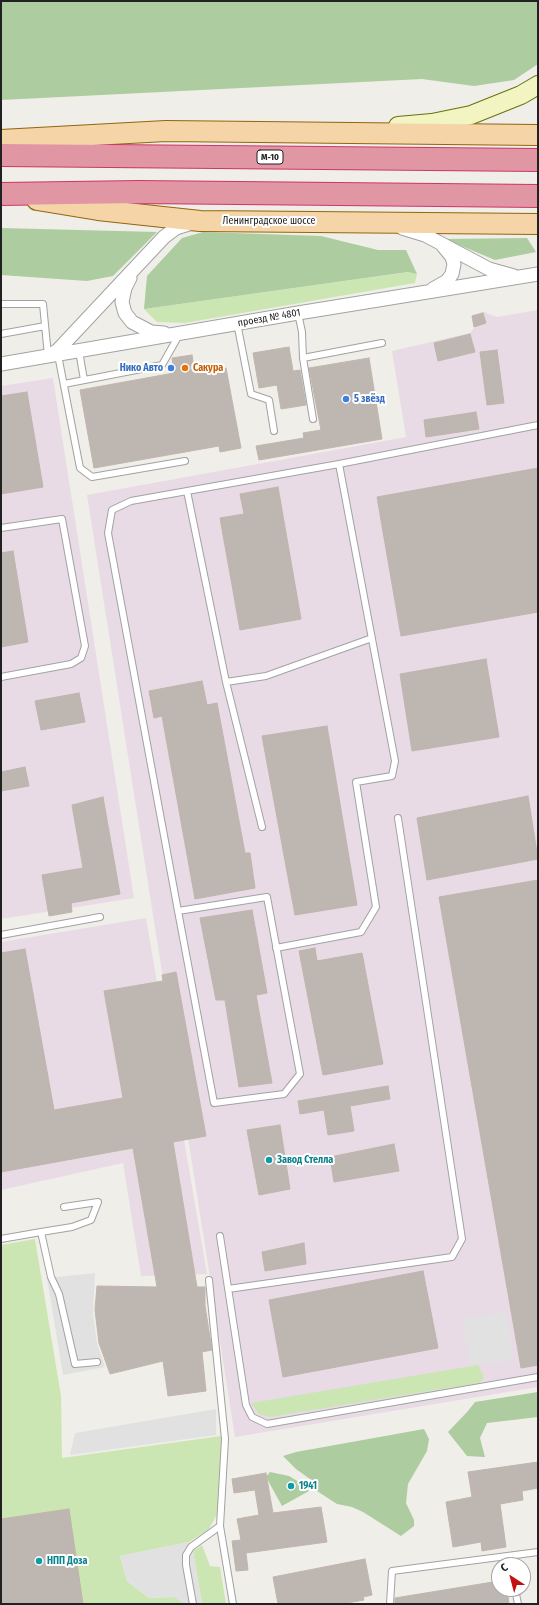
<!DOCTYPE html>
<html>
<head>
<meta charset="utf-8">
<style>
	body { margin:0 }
	#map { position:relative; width:539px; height:1605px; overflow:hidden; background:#f0eee8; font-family:"Fira Sans Condensed",sans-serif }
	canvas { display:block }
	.frame { position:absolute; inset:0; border:2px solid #212121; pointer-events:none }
	.north { position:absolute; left:491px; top:1557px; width:40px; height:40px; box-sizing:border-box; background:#fff; border:1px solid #a6a6a6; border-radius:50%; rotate:324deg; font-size:11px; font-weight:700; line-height:16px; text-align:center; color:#212121 }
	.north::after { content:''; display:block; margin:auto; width:14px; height:18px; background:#c21110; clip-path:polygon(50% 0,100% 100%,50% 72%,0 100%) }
</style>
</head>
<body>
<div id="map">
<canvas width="539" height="1605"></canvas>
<div class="frame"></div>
<div class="north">С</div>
</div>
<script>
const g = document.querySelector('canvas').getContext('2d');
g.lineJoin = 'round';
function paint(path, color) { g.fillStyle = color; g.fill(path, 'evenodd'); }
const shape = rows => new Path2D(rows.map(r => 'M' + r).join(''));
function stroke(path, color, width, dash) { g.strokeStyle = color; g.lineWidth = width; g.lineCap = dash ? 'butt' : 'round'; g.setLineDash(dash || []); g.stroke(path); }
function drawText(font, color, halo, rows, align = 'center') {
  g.font = font + ' "Fira Sans Condensed",sans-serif'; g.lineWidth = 4; g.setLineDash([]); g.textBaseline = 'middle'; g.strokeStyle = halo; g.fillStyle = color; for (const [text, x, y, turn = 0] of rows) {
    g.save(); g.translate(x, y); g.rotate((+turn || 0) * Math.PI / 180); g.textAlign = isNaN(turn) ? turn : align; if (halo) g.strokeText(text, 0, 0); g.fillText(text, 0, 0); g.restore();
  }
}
paint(shape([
	[538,310,538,1387,235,1437,87,495,406,437,392,351,470,333,475,327,472,315,484,312,497,317],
	[53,378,134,898,1,919,1,386],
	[146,918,207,1274,141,1276,123,1163,1,1190,1,942]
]), '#e9dbe6');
paint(shape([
	[409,272,417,274,415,283,185,323,157,322,144,309],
	[35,1239,61,1396,62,1458,221,1436,222,1484,220,1509,209,1529,189,1542,120,1556,127,1581,149,1598,175,1597,184,1604,1,1604,1,1245],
	[478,1365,483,1374,483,1379,479,1383,270,1417,259,1414,251,1403],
	[202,1545,210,1566,220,1567,226,1604,202,1604,193,1551]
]), '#cce6b3');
paint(shape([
	[1,1,538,1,538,64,514,80,474,86,422,79,1,100],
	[1,228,157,232,113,276,87,281,1,275],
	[203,232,321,236,378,250,406,250,417,274,408,272,144,309,147,276,182,238],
	[527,238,536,252,495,260,445,239],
	[538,1392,538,1417,487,1423,480,1438,485,1457,467,1456,448,1432,468,1411,475,1402],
	[424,1429,429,1439,427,1451,408,1484,406,1503,414,1520,414,1526,401,1536,363,1512,352,1507,337,1504,317,1491,310,1479,296,1469,283,1456,296,1452],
	[270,1472,289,1476,299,1482,309,1491,282,1506,266,1477]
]), '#adcca0');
paint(shape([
	[95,1273,93,1313,97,1343,105,1367,63,1375,47,1278],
	[507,1312,513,1360,469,1366,463,1318],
	[216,1409,216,1435,70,1455,75,1433],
	[189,1542,193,1551,202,1604,184,1604,175,1597,149,1598,127,1581,120,1556]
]), '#e1e1e1');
const building = shape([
	[483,313,486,323,474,327,472,316,483,313],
	[470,334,475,352,438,361,434,343,470,334],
	[289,347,293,371,300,370,306,405,281,409,277,385,259,388,253,353,289,347],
	[497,350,504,403,487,405,480,352,497,350],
	[192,355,195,374,226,368,241,448,220,452,219,446,94,468,80,390,174,373,172,358,192,355],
	[369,358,382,439,259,460,256,446,304,438,303,433,321,430,309,368,369,358],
	[27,392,43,487,1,494,1,396,27,392],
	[476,412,479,429,426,437,424,420,476,412],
	[538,468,538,612,401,636,377,497,538,468],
	[278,487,301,619,240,630,220,518,244,514,240,494,278,487],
	[13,551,28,642,1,647,1,553,13,551],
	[486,659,499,737,412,751,400,674,486,659],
	[202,681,207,705,217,703,245,853,250,853,255,888,195,899,162,716,154,718,149,691,202,681],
	[79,693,85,722,41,730,35,701,79,693],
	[327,726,357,905,295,915,262,736,327,726],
	[25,767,29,786,1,791,1,772,25,767],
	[528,796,538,859,427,880,417,818,528,796],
	[103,797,120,894,71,903,72,912,49,916,42,875,83,868,72,805,103,797],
	[538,880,538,1365,521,1368,439,897,538,880],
	[252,910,267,993,256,995,272,1083,239,1087,225,1000,216,1000,200,918,252,910],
	[315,948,317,961,362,953,383,1064,323,1075,299,951,315,948],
	[25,949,54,1110,123,1098,104,991,163,981,162,975,176,972,206,1136,173,1142,197,1287,205,1287,205,1306,212,1350,202,1352,206,1391,168,1396,163,1361,110,1374,99,1343,95,1310,97,1286,157,1287,133,1148,1,1172,1,953,25,949],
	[388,1086,390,1099,350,1106,354,1131,328,1135,324,1110,300,1114,298,1101,388,1086],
	[280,1125,290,1189,259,1195,247,1130,280,1125],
	[394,1144,399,1171,334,1182,330,1157,394,1144],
	[304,1243,306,1264,265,1271,262,1252,304,1243],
	[423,1271,438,1348,283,1377,269,1300,423,1271],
	[538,1462,538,1488,522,1491,523,1500,500,1504,506,1547,482,1551,481,1542,453,1547,446,1502,472,1497,468,1472,538,1462],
	[266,1473,273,1513,321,1507,327,1542,246,1553,248,1570,236,1571,232,1541,241,1540,237,1519,259,1515,255,1490,234,1493,232,1479,266,1473],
	[69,1509,83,1604,1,1604,1,1519,69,1509],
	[365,1559,372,1595,363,1597,364,1600,341,1604,278,1604,273,1577,365,1559],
	[499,1581,499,1589,507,1589,509,1604,395,1604,395,1598,499,1581]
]);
paint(building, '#beb7b1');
stroke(building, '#c1b5ab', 1);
const lane = shape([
	[1,304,43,304,48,356],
	[298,313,302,332,303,358,313,419],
	[237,323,251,394,269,400,274,431],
	[1,334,45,326],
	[79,351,84,380],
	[58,355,80,468,92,477,185,461],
	[303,358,382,343],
	[64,384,162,365,179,335],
	[187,491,226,682],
	[1,528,62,519,85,646,81,658,71,664,1,677],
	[262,827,226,682,266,676,372,638],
	[178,911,267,897,300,1074,284,1094,214,1103,178,911,108,533,112,510,131,501,339,464,538,425],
	[1,935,100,917],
	[276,948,361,932,376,907,356,782,392,776,395,761,339,464],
	[41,1232,72,1227,91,1220,98,1202,64,1207],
	[220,1236,246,1405,252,1417,267,1424,538,1377],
	[1,1239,41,1232,51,1277,59,1294,75,1364,97,1362],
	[228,1289,452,1257,462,1239,398,818],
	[220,1526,233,1604],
	[508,1557,509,1565],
	[515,1589,518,1604],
	[193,1604,186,1565,186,1555,191,1547,220,1526,225,1439,209,1280],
	[390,1604,392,1571,538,1552]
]);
const street = shape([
	[402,228,425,235,489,269,514,276],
	[130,278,125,288,122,302,125,313,132,322,151,332,164,333],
	[433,289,447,281,452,274,454,264,452,257,443,246],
	[50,355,58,350,164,237,176,228,192,223],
	[1,364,298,313,538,274]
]);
const secondary = shape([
	[398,126,432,123,471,115,521,95,538,85]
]);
const primary = shape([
	[1,140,166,131,538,135],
	[37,200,98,210,200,221,538,224]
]);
const highway = shape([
	[1,155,538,160],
	[1,194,139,192,538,196]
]);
stroke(lane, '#a2a2a2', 8);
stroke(street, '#a2a2a2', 15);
stroke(secondary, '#66720e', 20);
stroke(primary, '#92660c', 22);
stroke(highway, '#ce3569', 24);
stroke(lane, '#fff', 6);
stroke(street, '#fff', 13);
stroke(secondary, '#f2f5c1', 18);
stroke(primary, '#f5d4a8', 20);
stroke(highway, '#e196a4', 22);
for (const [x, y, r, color] of [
	[171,368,4,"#3f7fe0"],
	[185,368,4,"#e8710a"],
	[346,399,4,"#3f7fe0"],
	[269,1160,4,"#0f9aa8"],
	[291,1486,4,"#0f9aa8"],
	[39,1561,4,"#0f9aa8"]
]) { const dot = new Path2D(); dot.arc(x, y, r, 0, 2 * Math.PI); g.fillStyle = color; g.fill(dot); stroke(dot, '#fff', 1.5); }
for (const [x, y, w] of [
	[270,157,26]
]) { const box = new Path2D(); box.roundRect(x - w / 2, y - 7, w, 14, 3); g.fillStyle = '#fff'; g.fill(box); stroke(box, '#212121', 1); }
drawText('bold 9px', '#212121', null, [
	["М-10",270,157]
]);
drawText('10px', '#212121', '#fff', [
	["Ленинградское шоссе",269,221],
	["проезд № 4801",269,318,-10]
]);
drawText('bold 10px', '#366cbe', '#fff', [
	["Нико Авто",163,368],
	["5 звёзд",354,399,"left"]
], 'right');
drawText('bold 10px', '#c56008', '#fff', [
	["Сакура",193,368]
], 'left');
drawText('bold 10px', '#0d838f', '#fff', [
	["Завод Стелла",277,1160],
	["1941",299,1486],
	["НПП Доза",47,1561]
], 'left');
</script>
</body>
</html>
